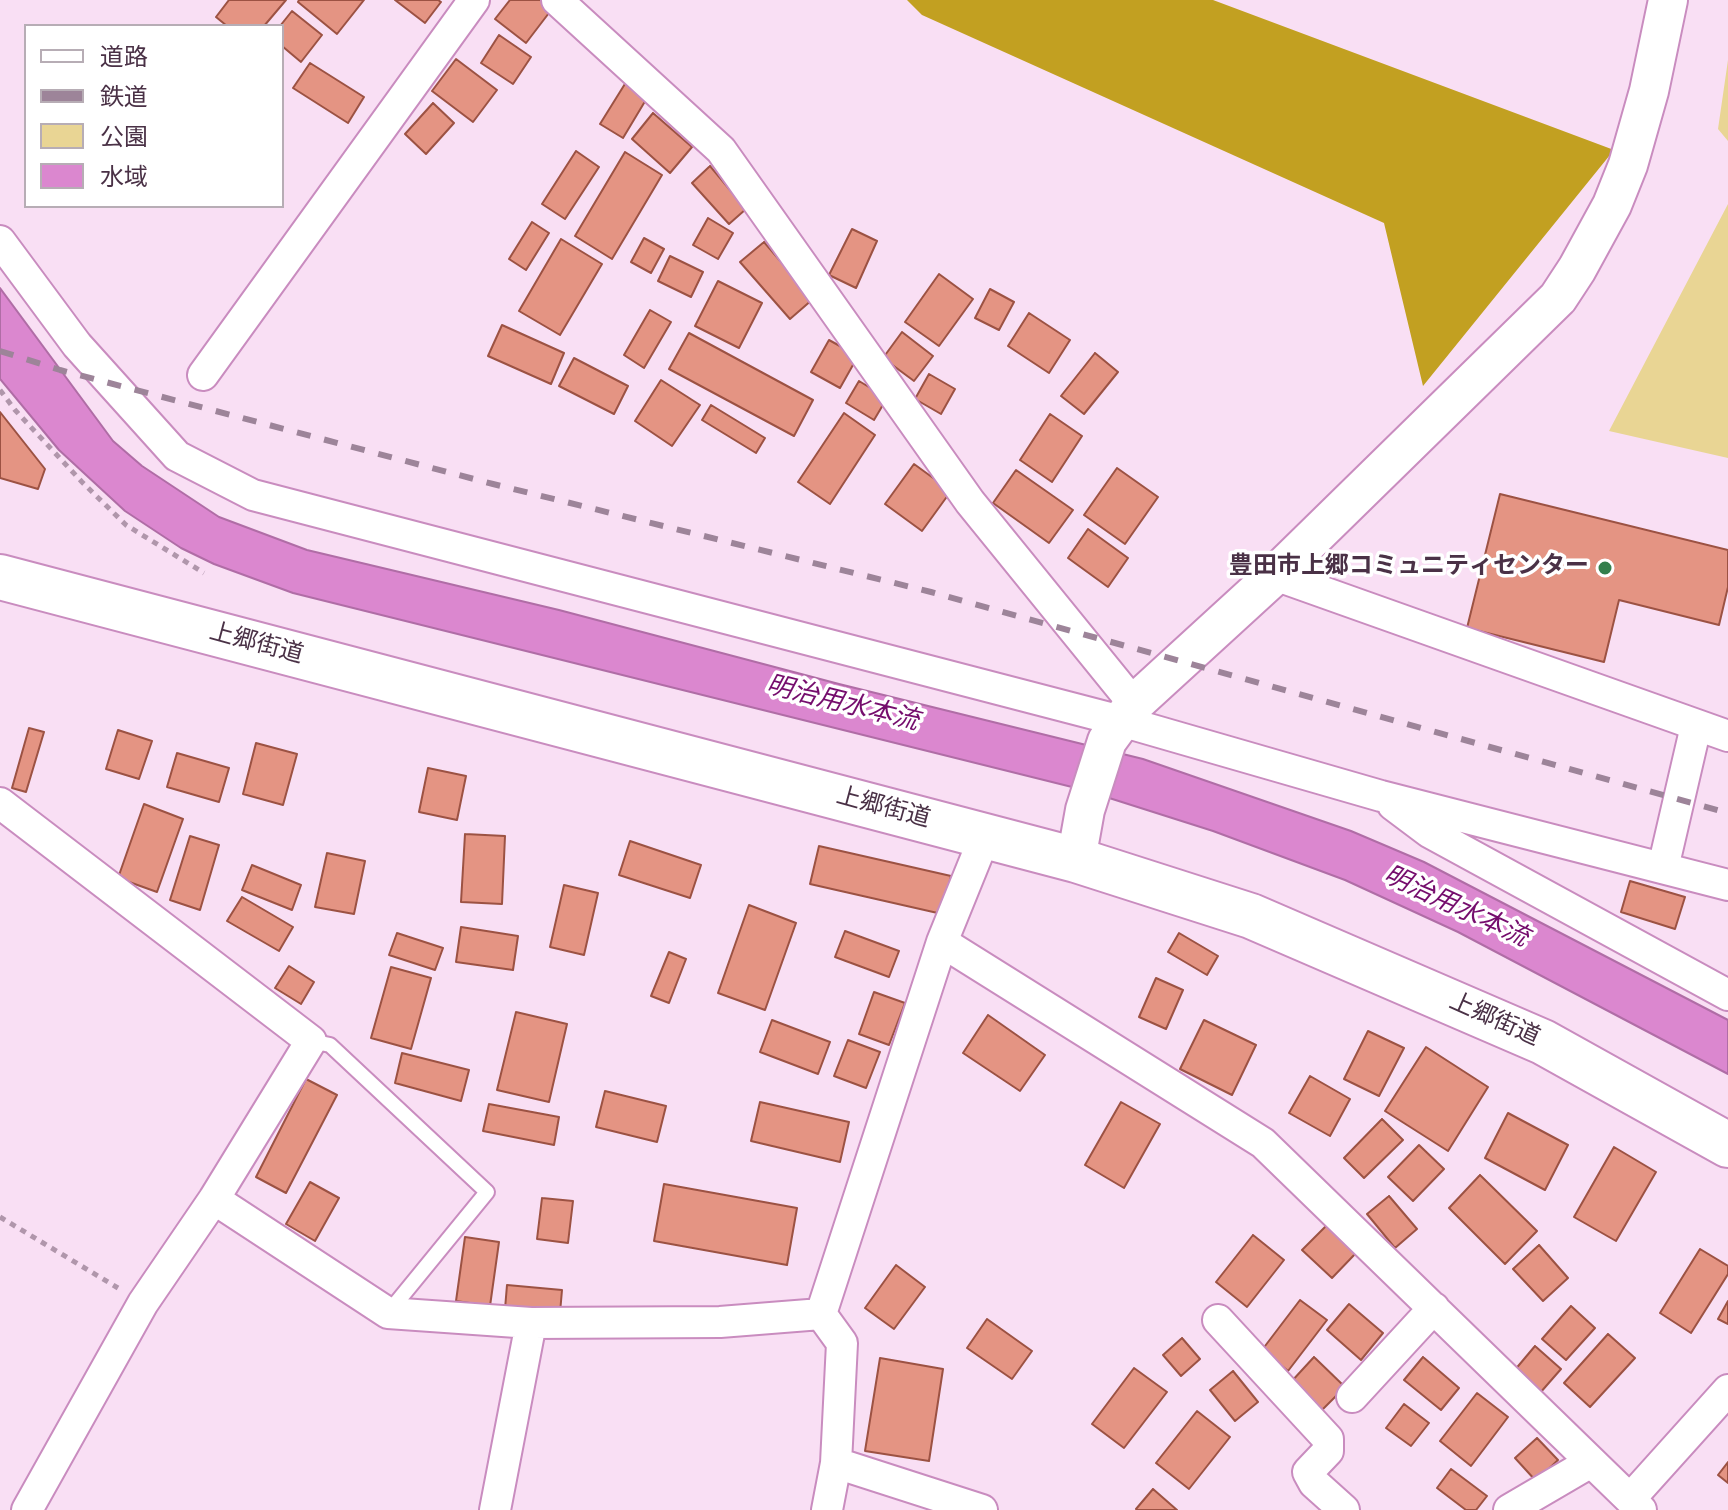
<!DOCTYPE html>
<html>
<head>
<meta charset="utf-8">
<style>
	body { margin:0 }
	#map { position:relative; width:1728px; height:1510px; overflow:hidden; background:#f9dff4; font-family:"Source Sans 3","Noto Sans JP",sans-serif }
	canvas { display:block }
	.legend { position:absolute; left:24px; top:24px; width:260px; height:184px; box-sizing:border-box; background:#fff; border:2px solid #b7adb5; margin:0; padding:10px 14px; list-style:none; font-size:24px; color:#4a3146 }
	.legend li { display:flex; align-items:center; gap:16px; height:40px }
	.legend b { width:40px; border:2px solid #b7adb5 }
</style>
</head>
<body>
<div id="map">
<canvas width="1728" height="1510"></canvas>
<ul class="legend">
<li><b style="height:10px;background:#fff"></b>道路</li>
<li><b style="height:10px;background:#9d8499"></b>鉄道</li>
<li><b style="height:22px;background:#e9d594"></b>公園</li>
<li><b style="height:22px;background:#db87cf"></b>水域</li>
</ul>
</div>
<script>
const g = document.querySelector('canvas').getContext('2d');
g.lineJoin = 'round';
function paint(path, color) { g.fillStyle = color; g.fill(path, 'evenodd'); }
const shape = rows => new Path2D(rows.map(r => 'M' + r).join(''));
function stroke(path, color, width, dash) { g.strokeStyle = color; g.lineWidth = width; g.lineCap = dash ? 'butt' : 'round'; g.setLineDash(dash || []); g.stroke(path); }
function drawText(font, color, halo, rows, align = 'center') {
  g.font = font + ' "Source Sans 3","Noto Sans JP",sans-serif'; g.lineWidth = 7; g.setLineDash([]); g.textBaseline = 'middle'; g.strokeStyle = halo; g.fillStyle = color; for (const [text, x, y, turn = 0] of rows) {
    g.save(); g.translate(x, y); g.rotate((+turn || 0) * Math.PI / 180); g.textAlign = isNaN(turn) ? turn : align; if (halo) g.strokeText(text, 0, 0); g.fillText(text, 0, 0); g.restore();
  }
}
paint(shape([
	[1728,60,1728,141,1718,129],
	[1728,204,1728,458,1609,431]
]), '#e9d594');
paint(shape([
	[907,0,1213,0,1614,150,1423,386,1384,223,922,15]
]), '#c2a021');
const water = shape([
	[0,288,113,441,142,466,219,517,307,550,559,610,839,684,1143,759,1351,831,1424,862,1728,1020,1728,1074,1458,932,1345,880,1213,831,1084,790,293,593,214,564,181,548,125,511,59,450,0,379,0,288]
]);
paint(water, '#db87cf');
stroke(water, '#b06da6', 2);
const building = shape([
	[229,0,286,0,264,26,227,26,216,17,229,0],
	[299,0,364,0,337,34,298,2,299,0],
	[395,0,438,0,441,2,425,23,395,0],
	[510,0,541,0,552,9,526,43,495,19,510,0],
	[292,11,322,35,301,62,282,46,282,26,280,26,292,11],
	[499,35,531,57,513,84,481,63,499,35],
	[456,59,497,90,473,122,432,91,456,59],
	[310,63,364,97,348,123,293,88,310,63],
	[628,79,650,93,623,138,600,124,628,79],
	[433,103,454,123,426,154,405,134,433,103],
	[653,113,692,147,670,173,632,139,653,113],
	[576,151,599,167,565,219,542,204,576,151],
	[625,152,662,175,612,259,575,236,625,152],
	[710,166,746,209,729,224,692,183,710,166],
	[708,218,733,233,718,259,693,245,708,218],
	[532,222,549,233,526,270,509,259,532,222],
	[852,229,877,241,856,288,829,275,852,229],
	[644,238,664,249,651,273,631,262,644,238],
	[561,239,602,264,560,335,519,311,561,239],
	[764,242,813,299,790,319,740,262,764,242],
	[670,256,703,272,691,297,658,281,670,256],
	[939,274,973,299,939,346,905,322,939,274],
	[718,281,762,303,739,348,695,326,718,281],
	[990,289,1014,302,999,330,975,318,990,289],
	[650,310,671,322,644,368,624,355,650,310],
	[1029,313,1070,340,1049,373,1008,346,1029,313],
	[502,325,564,353,551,384,488,356,502,325],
	[902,332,933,356,914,381,883,358,902,332],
	[689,333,813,400,794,436,669,369,689,333],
	[829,340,858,356,840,388,811,372,829,340],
	[1095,353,1118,372,1084,414,1061,396,1095,353],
	[574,358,628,386,614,414,559,386,574,358],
	[929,374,955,389,941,414,915,399,929,374],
	[661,380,700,405,672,446,635,421,661,380],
	[859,381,887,398,874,420,846,403,859,381],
	[711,405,765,438,756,453,702,420,711,405],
	[0,412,45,469,38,489,0,478,0,412],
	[844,413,875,435,830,504,798,482,844,413],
	[1050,414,1082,436,1052,482,1020,460,1050,414],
	[914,464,951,491,922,531,885,504,914,464],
	[1117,468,1158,497,1125,544,1084,515,1117,468],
	[1016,470,1073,510,1049,543,993,503,1016,470],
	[1500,494,1728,550,1728,587,1719,625,1619,600,1604,662,1467,628,1500,494],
	[1088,529,1128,558,1108,587,1068,558,1088,529],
	[29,728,44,732,26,792,12,788,29,728],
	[118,730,152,741,139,779,106,769,118,730],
	[256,743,297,754,283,805,243,794,256,743],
	[177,753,229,768,219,802,167,787,177,753],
	[428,768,466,776,457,820,419,812,428,768],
	[144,804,183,819,157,892,118,878,144,804],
	[465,834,505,836,502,904,461,902,465,834],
	[190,836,219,845,200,910,170,900,190,836],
	[630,841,701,865,690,898,619,875,630,841],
	[819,846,951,876,942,914,810,884,819,846],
	[327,853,365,861,354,914,315,907,327,853],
	[252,865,301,885,292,910,242,890,252,865],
	[1630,881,1685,897,1675,929,1621,912,1630,881],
	[564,885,598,893,584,955,550,947,564,885],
	[242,897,293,927,279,951,227,921,242,897],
	[749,905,796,923,765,1010,718,993,749,905],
	[461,927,518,936,513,970,456,962,461,927],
	[845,931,899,951,889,977,835,957,845,931],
	[397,933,443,948,435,970,389,955,397,933],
	[1179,933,1218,956,1207,975,1168,952,1179,933],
	[669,952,686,959,669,1003,651,996,669,952],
	[289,966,314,982,301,1004,275,988,289,966],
	[391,967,431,978,411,1049,371,1038,391,967],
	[1156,978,1183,990,1166,1029,1139,1017,1156,978],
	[874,992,905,1003,889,1045,859,1034,874,992],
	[516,1012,567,1024,549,1102,497,1090,516,1012],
	[988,1015,1045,1055,1020,1091,963,1053,988,1015],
	[772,1020,830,1042,818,1074,760,1052,772,1020],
	[1204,1020,1256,1045,1232,1095,1180,1069,1204,1020],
	[1368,1031,1404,1048,1379,1096,1344,1079,1368,1031],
	[848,1040,880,1052,866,1088,834,1076,848,1040],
	[1426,1047,1488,1087,1448,1151,1385,1111,1426,1047],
	[402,1053,469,1070,461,1101,395,1083,402,1053],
	[1310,1076,1350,1099,1330,1136,1289,1113,1310,1076],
	[306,1079,337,1095,286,1193,256,1177,306,1079],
	[605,1091,666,1106,657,1142,596,1127,605,1091],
	[760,1102,849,1122,840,1162,751,1141,760,1102],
	[1121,1102,1160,1124,1124,1188,1085,1165,1121,1102],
	[489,1104,559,1117,554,1145,483,1131,489,1104],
	[1508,1113,1568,1145,1545,1190,1485,1158,1508,1113],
	[1382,1119,1403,1140,1364,1178,1344,1158,1382,1119],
	[1419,1145,1444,1169,1413,1201,1388,1177,1419,1145],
	[1614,1147,1656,1172,1616,1241,1574,1217,1614,1147],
	[1480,1175,1537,1231,1505,1264,1449,1208,1480,1175],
	[310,1182,339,1198,315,1241,286,1224,310,1182],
	[664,1184,797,1208,787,1265,654,1241,664,1184],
	[1389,1196,1417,1229,1395,1248,1367,1214,1389,1196],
	[542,1198,573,1201,568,1243,537,1239,542,1198],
	[1327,1225,1356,1253,1332,1278,1302,1250,1327,1225],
	[1253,1235,1284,1260,1247,1307,1216,1282,1253,1235],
	[465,1237,499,1242,490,1306,456,1301,465,1237],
	[1539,1245,1568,1278,1543,1301,1513,1269,1539,1245],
	[1700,1249,1728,1266,1728,1274,1691,1333,1660,1313,1700,1249],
	[896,1265,925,1287,894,1329,865,1308,896,1265],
	[507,1285,562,1290,560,1313,505,1309,507,1285],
	[1300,1300,1327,1320,1288,1371,1262,1350,1300,1300],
	[1728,1301,1728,1324,1718,1319,1728,1301],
	[1349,1304,1383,1333,1361,1360,1327,1330,1349,1304],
	[1571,1306,1595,1328,1566,1360,1542,1339,1571,1306],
	[987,1319,1032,1351,1012,1379,967,1348,987,1319],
	[1608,1334,1635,1358,1590,1407,1564,1383,1608,1334],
	[1182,1338,1200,1359,1181,1376,1163,1355,1182,1338],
	[1535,1346,1561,1369,1540,1393,1514,1371,1535,1346],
	[1314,1357,1345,1387,1321,1411,1291,1382,1314,1357],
	[1423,1357,1459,1388,1441,1410,1404,1380,1423,1357],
	[880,1358,943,1369,929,1461,865,1451,880,1358],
	[1134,1368,1167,1392,1124,1448,1092,1424,1134,1368],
	[1233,1371,1258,1402,1235,1421,1210,1390,1233,1371],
	[1477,1393,1508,1417,1471,1466,1440,1441,1477,1393],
	[1404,1404,1429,1423,1411,1446,1386,1428,1404,1404],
	[1197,1411,1230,1437,1189,1489,1156,1463,1197,1411],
	[1537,1438,1558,1460,1536,1481,1515,1458,1537,1438],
	[1728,1462,1728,1483,1718,1475,1728,1462],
	[1451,1469,1487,1496,1476,1510,1466,1510,1437,1488,1451,1469],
	[1153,1489,1177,1510,1137,1510,1136,1509,1153,1489]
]);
paint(building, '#e49483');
stroke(building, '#9c5243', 2);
const service = shape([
	[311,1041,330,1045,487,1192,388,1313]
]);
const minor = shape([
	[557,0,721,150,970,502,1134,704],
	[0,241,77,345,177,456,253,495,1121,721,1381,796,1728,885],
	[203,375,474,0],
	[1275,575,1728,736],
	[0,803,311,1041,214,1199,143,1303,27,1510],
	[1393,805,1429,832,1728,995],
	[1663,868,1696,726],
	[942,942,1263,1143,1641,1510],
	[214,1199,388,1313,531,1323,720,1322,821,1314],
	[821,1314,942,942,985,836],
	[821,1314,842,1343,836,1463,827,1510],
	[1218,1320,1328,1439,1328,1451,1308,1472,1314,1483,1344,1510],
	[1352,1397,1434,1308],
	[836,1463,982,1510],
	[1630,1499,1728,1390],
	[495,1510,531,1323],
	[1509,1510,1591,1462]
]);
const tertiary = shape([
	[1076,860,1085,810,1107,741,1134,704,1275,575,1558,298,1577,269,1612,205,1628,165,1649,91,1668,0]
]);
const primary = shape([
	[0,577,1076,860,1251,916,1543,1042,1728,1145]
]);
stroke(service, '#c98cbf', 18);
stroke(minor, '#c98cbf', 34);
stroke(tertiary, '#c98cbf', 42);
stroke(primary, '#c98cbf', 48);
stroke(shape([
	[0,390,15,410,82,482,126,525,204,573],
	[0,1217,118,1288]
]), '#b096ab', 5, [6, 6]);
stroke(service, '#fff', 14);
stroke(minor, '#fff', 30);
stroke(tertiary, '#fff', 38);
stroke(primary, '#fff', 44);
stroke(shape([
	[0,351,60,370,493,484,931,592,1728,813]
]), '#9d8499', 6, [14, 14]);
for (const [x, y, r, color] of [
	[1605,568,8,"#337f4d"]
]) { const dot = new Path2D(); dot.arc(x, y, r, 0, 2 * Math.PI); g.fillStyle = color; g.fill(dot); stroke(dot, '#fff', 3); }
drawText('bold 24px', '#4a3146', '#fff', [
	["豊田市上郷コミュニティセンター",1589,568]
], 'right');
drawText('24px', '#4a3146', '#fff', [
	["上郷街道",256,645,15],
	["上郷街道",883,809,15],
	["上郷街道",1494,1021,24]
]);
drawText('italic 26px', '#750d6d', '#fff', [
	["明治用水本流",842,705,14],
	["明治用水本流",1455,908,25]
]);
</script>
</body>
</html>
